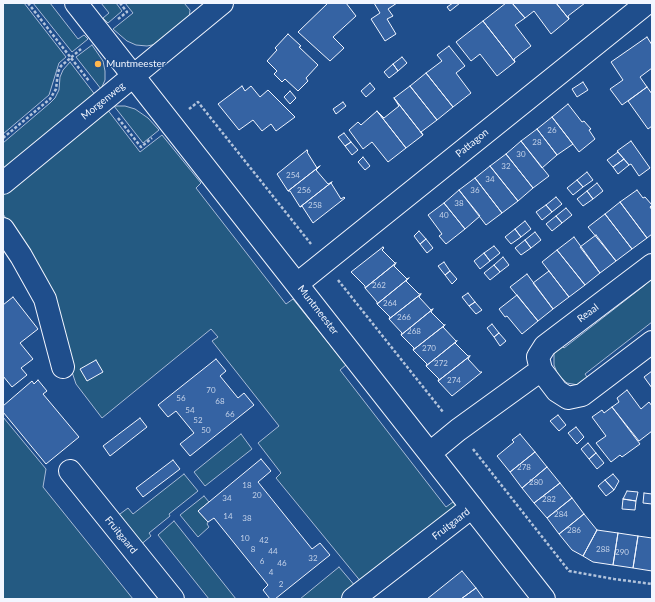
<!DOCTYPE html>
<html>
<head>
<meta charset="utf-8">
<style>
	body { margin:0 }
	#map { position:relative; width:655px; height:602px; overflow:hidden; background:#1f4e8c; font-family:Lato,sans-serif }
	canvas { display:block }
	.frame { position:absolute; inset:0; border:4px solid #f2f6ff; pointer-events:none }
</style>
</head>
<body>
<div id="map">
<canvas width="655" height="602"></canvas>
<div class="frame"></div>
</div>
<script>
const g = document.querySelector('canvas').getContext('2d');
g.lineJoin = 'round';
function paint(path, color) { g.fillStyle = color; g.fill(path, 'evenodd'); }
const shape = rows => new Path2D(rows.map(r => 'M' + r).join(''));
function stroke(path, color, width, dash) { g.strokeStyle = color; g.lineWidth = width; g.lineCap = dash ? 'butt' : 'round'; g.setLineDash(dash || []); g.stroke(path); }
function drawText(font, color, halo, rows, align = 'center') {
  g.font = font + ' Lato,sans-serif'; g.lineWidth = 3; g.setLineDash([]); g.textBaseline = 'middle'; g.strokeStyle = halo; g.fillStyle = color; for (const [text, x, y, turn = 0] of rows) {
    g.save(); g.translate(x, y); g.rotate((+turn || 0) * Math.PI / 180); g.textAlign = isNaN(turn) ? turn : align; if (halo) g.strokeText(text, 0, 0); g.fillText(text, 0, 0); g.restore();
  }
}
const green = shape([
	[3,3,24,3,66,57,59,63,49,95,3,134,3,3],
	[33,3,50,3,78,39,84,35,88,39,72,52,33,3],
	[101,3,116,3,122,11,108,23,103,18,109,13,101,3],
	[125,3,184,3,190,10,189,18,157,44,147,46,136,45,127,41,113,29,133,13,125,3],
	[92,45,103,61,105,71,105,80,101,89,76,57,92,45],
	[70,62,96,96,3,172,3,143,50,103,55,98,59,90,60,77,63,70,70,62],
	[114,106,125,106,135,109,148,118,159,130,143,143,114,106],
	[107,109,140,152,162,135,201,183,196,188,286,304,293,299,346,365,340,370,446,507,453,502,457,507,362,583,276,478,281,473,258,443,279,426,212,341,218,337,211,329,102,418,76,384,67,357,7,220,3,214,3,194,107,109],
	[652,276,652,322,585,374,589,380,578,385,567,383,558,375,554,365,554,354,559,343,564,348,645,285,652,276],
	[3,417,46,469,43,487,133,599,3,599,3,417],
	[241,434,252,449,205,486,194,472,241,434],
	[184,474,198,491,169,514,170,516,149,533,151,536,139,546,116,517,128,508,133,514,184,474],
	[204,496,209,502,198,511,208,522,207,524,209,527,198,537,180,515,204,496],
	[174,521,236,599,209,599,158,535,174,521],
	[339,567,356,587,342,599,300,599,339,567]
]);
paint(green, '#245a82');
stroke(green, '#a8bbd7', 1);
const building = shape([
	[328,3,346,3,356,16,333,37,344,48,330,61,298,32,328,3],
	[374,3,397,3,388,9,393,16,387,19,396,34,385,41,371,19,380,13,374,3],
	[453,3,460,3,450,11,447,7,453,3],
	[506,3,512,3,525,18,515,25,531,46,514,59,515,62,483,21,506,3],
	[512,3,556,3,569,19,551,34,534,11,525,18,512,3],
	[556,3,585,3,568,16,569,19,556,3],
	[483,21,515,62,497,76,480,54,471,61,456,42,483,21],
	[288,34,301,46,299,47,318,65,306,78,308,81,298,91,285,79,282,82,274,74,277,71,267,61,277,50,275,48,288,34],
	[647,37,652,45,652,68,640,77,647,87,622,105,610,89,623,80,611,62,647,37],
	[449,46,465,66,456,73,471,93,453,107,426,73,442,61,437,55,449,46],
	[402,57,407,63,398,71,393,64,402,57],
	[393,64,398,71,389,78,384,72,393,64],
	[426,73,453,107,437,120,410,86,426,73],
	[583,82,588,90,577,97,572,89,583,82],
	[370,83,375,89,366,97,361,91,370,83],
	[242,86,245,91,251,86,260,97,268,90,295,117,276,131,271,124,262,131,253,120,239,130,218,104,242,86],
	[410,86,437,120,421,132,423,135,394,98,410,86],
	[647,87,652,94,652,126,648,129,628,101,647,87],
	[290,91,296,98,290,104,284,97,290,91],
	[394,98,423,135,406,148,377,111,384,118,399,106,394,98],
	[343,102,346,106,336,114,333,109,343,102],
	[568,104,582,122,584,121,591,129,589,130,595,139,579,152,552,117,568,104],
	[377,111,406,148,388,162,372,142,363,149,349,130,358,122,361,125,377,111],
	[552,117,573,144,557,155,537,129,552,117],
	[537,129,557,155,542,168,521,141,537,129],
	[344,133,351,142,345,146,338,137,344,133],
	[521,141,549,176,533,188,506,154,521,141],
	[631,141,650,168,639,176,631,164,629,165,617,151,631,141],
	[351,142,358,150,352,155,345,146,351,142],
	[307,150,308,151,307,152,317,168,320,166,288,191,277,174,307,150],
	[618,152,624,159,613,167,607,160,618,152],
	[506,154,533,188,518,201,490,166,506,154],
	[363,157,370,166,365,170,358,162,363,157],
	[624,159,629,165,618,174,613,167,624,159],
	[320,166,316,170,328,184,332,182,300,207,290,191,288,191,320,166],
	[490,166,518,201,502,213,475,178,490,166],
	[587,172,593,180,583,187,577,180,587,172],
	[475,178,502,213,486,225,459,190,475,178],
	[577,180,583,187,573,195,567,188,577,180],
	[332,182,331,183,341,199,344,197,345,198,313,223,302,206,300,207,332,182],
	[597,183,603,191,593,199,587,191,597,183],
	[459,190,480,216,465,229,444,203,459,190],
	[637,190,643,198,645,197,652,205,650,207,652,210,652,234,647,238,620,202,637,190],
	[587,191,593,199,583,206,577,199,587,191],
	[556,197,562,204,552,212,546,205,556,197],
	[620,202,647,238,632,249,605,214,620,202],
	[444,203,465,229,446,244,439,236,442,234,428,215,444,203],
	[546,205,552,212,542,220,536,212,546,205],
	[566,208,572,215,562,223,556,216,566,208],
	[605,214,632,249,616,261,588,227,605,214],
	[556,216,562,223,552,231,546,224,556,216],
	[525,221,531,229,521,237,515,229,525,221],
	[515,229,521,237,511,244,505,237,515,229],
	[419,231,426,239,420,244,414,236,419,231],
	[535,232,541,240,531,248,525,240,535,232],
	[596,235,616,261,600,273,580,247,596,235],
	[574,237,600,273,585,285,557,250,574,237],
	[426,239,433,248,427,253,420,244,426,239],
	[525,240,531,248,521,255,515,248,525,240],
	[494,246,500,253,490,261,484,253,494,246],
	[383,247,384,248,382,250,395,263,396,263,365,288,365,286,351,272,383,247],
	[557,250,585,285,569,297,542,262,557,250],
	[484,253,490,261,480,269,474,261,484,253],
	[503,257,509,265,500,272,494,265,503,257],
	[444,262,450,271,445,275,438,266,444,262],
	[396,263,394,266,407,279,409,278,377,304,377,302,365,288,396,263],
	[494,265,500,272,490,280,484,273,494,265],
	[450,271,457,279,452,284,445,275,450,271],
	[549,271,569,297,553,309,533,283,549,271],
	[527,274,553,309,538,321,510,287,527,274],
	[409,278,406,281,419,294,421,294,389,319,390,317,377,304,409,278],
	[468,293,475,302,469,306,462,297,468,293],
	[421,294,419,297,431,310,433,309,401,335,402,333,389,319,421,294],
	[517,295,538,321,522,334,507,316,505,317,499,309,517,295],
	[13,297,38,329,20,343,33,359,21,368,27,375,12,387,3,376,3,305,13,297],
	[475,302,482,310,476,314,469,306,475,302],
	[433,309,431,312,444,325,445,325,413,350,414,348,401,335,433,309],
	[492,324,499,333,494,337,487,328,492,324],
	[445,325,443,327,456,341,457,341,426,366,427,364,413,350,445,325],
	[499,333,506,341,500,346,494,337,499,333],
	[457,341,455,343,468,356,470,356,438,381,439,379,426,366,457,341],
	[470,356,468,359,480,372,482,372,452,396,438,381,470,356],
	[216,359,226,371,220,376,238,398,244,393,254,405,190,456,180,444,194,433,176,411,168,417,158,405,216,359],
	[96,360,103,372,87,381,80,369,96,360],
	[652,371,652,388,644,377,652,371],
	[38,380,47,391,43,394,79,437,46,464,3,412,3,406,32,381,34,384,38,380],
	[627,390,641,409,649,402,652,406,652,431,639,441,612,407,619,402,617,398,627,390],
	[612,407,640,444,622,457,620,455,611,462,596,443,606,436,592,417,602,410,604,413,612,407],
	[558,415,566,425,559,431,550,421,558,415],
	[140,418,147,427,110,456,103,446,140,418],
	[576,427,584,437,577,444,568,433,576,427],
	[520,434,535,452,510,472,497,456,514,442,512,440,520,434],
	[588,443,596,453,589,459,581,449,588,443],
	[535,452,547,467,522,488,510,472,535,452],
	[596,453,604,463,597,469,589,459,596,453],
	[261,459,271,471,258,482,312,549,320,543,330,555,275,599,270,599,263,590,268,585,214,518,208,522,198,511,261,459],
	[173,460,180,469,143,497,136,488,173,460],
	[547,467,560,483,534,503,522,488,547,467],
	[613,474,619,481,614,490,605,480,613,474],
	[605,480,614,490,606,496,598,486,605,480],
	[560,483,572,498,547,518,534,503,560,483],
	[627,491,638,492,636,501,623,499,627,491],
	[644,493,652,494,652,504,643,503,644,493],
	[572,498,584,514,559,534,547,518,572,498],
	[623,499,636,501,635,510,622,509,623,499],
	[584,514,597,530,583,556,572,550,559,534,584,514],
	[597,530,618,533,613,565,593,562,583,556,597,530],
	[618,533,638,536,633,568,613,565,618,533],
	[638,536,652,538,652,571,633,568,638,536],
	[462,571,476,588,461,599,427,599,462,571],
	[476,588,484,599,461,599,476,588]
]);
paint(building, '#3563a3');
stroke(building, '#f2f6ff', 1);
const minor = shape([
	[76,3,544,599],
	[3,183,222,3],
	[3,229,21,256,45,299,63,367],
	[297,284,647,3],
	[541,370,557,391,568,398,582,395,652,342],
	[430,453,458,430,541,370,538,357,545,346,652,265],
	[70,471,173,599],
	[353,599,472,507]
]);
stroke(minor, '#f2f6ff', 24);
stroke(shape([
	[28,3,89,81],
	[118,19,127,12,120,3],
	[189,109,198,102,311,244],
	[118,118,141,147,152,138],
	[3,138,50,99,56,89,58,72,61,66,81,49],
	[338,280,443,412],
	[473,449,569,571,614,579,652,584]
]), '#b3c4dc', 2.5, [3, 2]);
stroke(minor, '#1f4e8c', 22);
for (const [x, y, r, color] of [
	[98,64,4,"#ffb74d"]
]) { const dot = new Path2D(); dot.arc(x, y, r, 0, 2 * Math.PI); g.fillStyle = color; g.fill(dot); stroke(dot, '#1f4e8c', 1.5); }
drawText('8px', '#c3d1e8', null, [
	["26",552,130],
	["28",537,142],
	["30",521,154],
	["32",506,166],
	["254",293,175],
	["34",490,179],
	["256",304,190],
	["36",475,190],
	["38",459,203],
	["258",315,205],
	["40",444,215],
	["262",379,285],
	["264",390,303],
	["266",404,317],
	["268",414,331],
	["270",429,348],
	["272",441,363],
	["274",454,380],
	["70",211,390],
	["56",181,398],
	["68",220,401],
	["54",190,410],
	["66",230,414],
	["52",198,420],
	["50",206,430],
	["278",524,467],
	["280",536,482],
	["18",247,485],
	["20",257,495],
	["34",227,498],
	["282",549,499],
	["284",561,514],
	["14",228,516],
	["38",247,518],
	["286",574,530],
	["10",245,538],
	["42",264,540],
	["8",253,549],
	["288",603,549],
	["44",273,551],
	["290",622,552],
	["32",313,558],
	["6",262,561],
	["46",282,563],
	["4",271,572],
	["2",281,584]
]);
drawText('10px', '#f2f6ff', '#1f4e8c', [
	["Muntmeester",106,64]
], 'left');
drawText('10px', '#f2f6ff', '#1f4e8c', [
	["Morgenweg",103,101,-39],
	["Pattagon",472,143,-39],
	["Muntmeester",318,310,52],
	["Reaal",588,313,-37],
	["Fruitgaard",451,524,-38],
	["Fruitgaard",121,535,51]
]);
</script>
</body>
</html>
